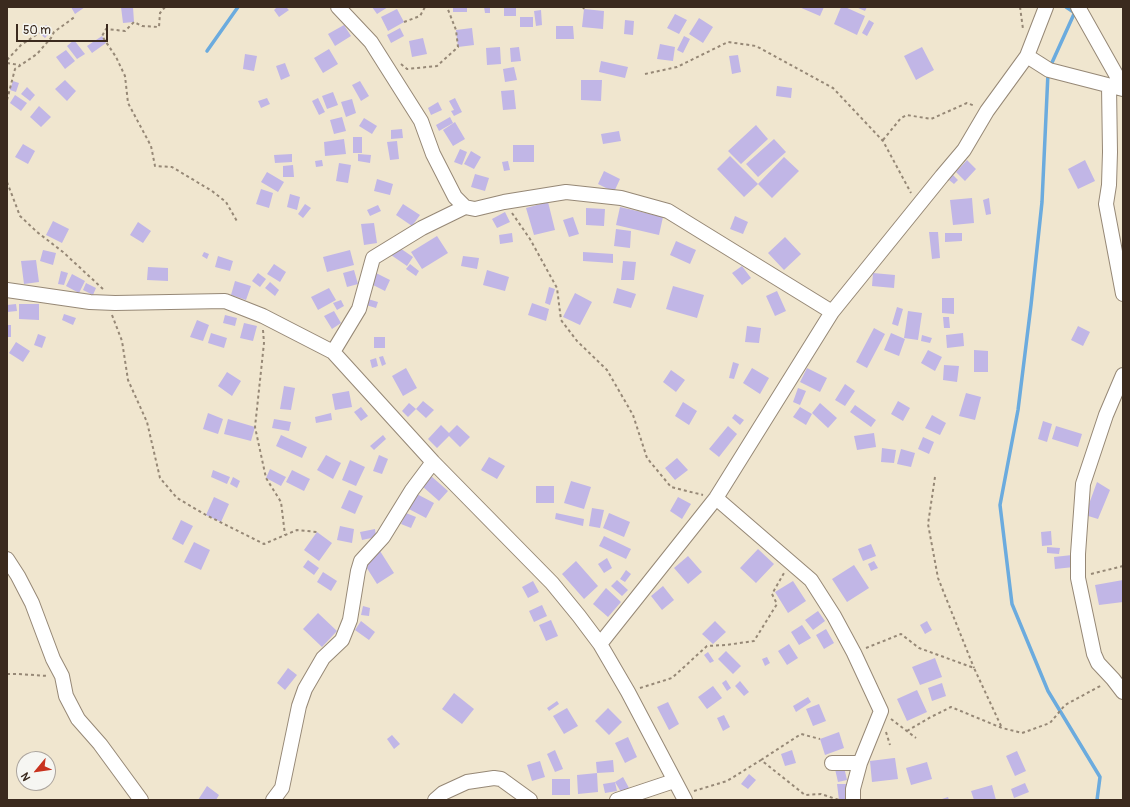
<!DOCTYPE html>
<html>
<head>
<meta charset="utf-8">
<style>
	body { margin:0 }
	#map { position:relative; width:1130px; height:807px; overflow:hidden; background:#f0e6cf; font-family:Pangolin,sans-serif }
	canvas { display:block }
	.frame { position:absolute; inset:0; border:8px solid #3b2a1e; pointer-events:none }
	.north { position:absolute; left:16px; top:751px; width:40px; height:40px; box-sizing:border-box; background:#f6f6f2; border:1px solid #aba49d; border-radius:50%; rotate:241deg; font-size:11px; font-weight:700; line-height:16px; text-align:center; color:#3b2a1e }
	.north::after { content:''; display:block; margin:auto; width:14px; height:18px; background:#c8321e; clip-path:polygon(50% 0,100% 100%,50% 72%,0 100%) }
	.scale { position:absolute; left:16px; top:24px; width:92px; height:18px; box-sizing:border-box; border:2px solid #3b2a1e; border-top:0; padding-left:5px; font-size:12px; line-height:14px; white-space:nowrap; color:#3b2a1e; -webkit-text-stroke:3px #f6f6f2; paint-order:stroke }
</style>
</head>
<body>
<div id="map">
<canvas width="1130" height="807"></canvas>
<div class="frame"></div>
<div class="north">N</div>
<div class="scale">50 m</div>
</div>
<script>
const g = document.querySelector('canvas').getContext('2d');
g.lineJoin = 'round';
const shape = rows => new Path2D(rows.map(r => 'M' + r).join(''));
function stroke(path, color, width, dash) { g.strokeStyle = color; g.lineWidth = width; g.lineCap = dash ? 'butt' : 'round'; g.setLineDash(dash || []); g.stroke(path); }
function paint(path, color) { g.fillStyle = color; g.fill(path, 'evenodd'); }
stroke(shape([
	[1066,7,1075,13],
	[207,51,238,7],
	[1050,67,1074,14],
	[1048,73,1042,202,1031,305,1018,410,1000,505,1012,604,1048,691,1100,777,1097,800]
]), '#6babde', 3.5);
paint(shape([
	[71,7,85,7,75,14],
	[121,7,133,7,134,22,123,23],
	[277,7,286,7,289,10,279,17,274,10],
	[372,7,388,7,377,14],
	[453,7,467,7,467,12,453,12],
	[484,7,490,7,490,13,485,13],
	[504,7,516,7,516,16,504,16],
	[799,7,824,7,820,16],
	[841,7,845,7,865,16,857,35,834,24],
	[856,7,867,7,865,11],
	[397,9,404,22,388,31,381,17],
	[584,9,604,11,603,29,582,27],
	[541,10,542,25,536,26,534,11],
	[675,14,687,20,679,34,667,28],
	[520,17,533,17,533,27,520,27],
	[699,18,713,27,703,43,689,34],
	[625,20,634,21,633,35,624,34],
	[869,20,874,23,867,36,862,33],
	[46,25,52,30,45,38,39,33],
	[344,25,351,36,335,46,328,34],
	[556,26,573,26,574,39,556,39],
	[400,28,404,36,391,43,387,35],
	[472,28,474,45,458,47,456,30],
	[102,36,106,43,92,53,87,46],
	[684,36,690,39,683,53,677,50],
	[423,38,427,54,412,57,409,41],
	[74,40,85,54,77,59,67,46],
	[660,44,675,47,673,61,657,59],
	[500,47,501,64,487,65,486,48],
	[519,47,521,61,511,62,510,48],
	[922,47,934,70,916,80,904,56],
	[329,49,338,64,323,73,314,58],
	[66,50,75,61,65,69,56,57],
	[245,54,257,56,254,71,243,69],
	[738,55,741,72,732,74,729,56],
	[601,61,628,67,625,78,599,72],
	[285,63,290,76,281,80,276,66],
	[514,67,517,80,505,82,503,69],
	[65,80,76,91,67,101,55,89],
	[581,80,602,80,601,101,581,100],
	[13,81,19,83,16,92,10,90],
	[360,81,369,96,361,101,352,85],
	[777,86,792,88,791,98,776,96],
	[27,87,35,95,30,101,21,94],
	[514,90,516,109,503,110,501,91],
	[333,92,338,105,327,109,322,96],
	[15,95,27,103,21,111,10,103],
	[267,98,270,104,261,108,258,101],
	[318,98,325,112,319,115,312,101],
	[455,98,462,112,454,116,451,111,454,110,449,101],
	[352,99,356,113,346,117,341,102],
	[438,102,442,110,431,115,428,108],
	[39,106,51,117,41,127,30,117],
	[342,117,346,131,334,134,330,120],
	[450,117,453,123,439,131,436,125],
	[364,118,377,126,372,134,359,126],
	[455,122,465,139,453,146,443,130],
	[756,125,768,139,741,164,728,151],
	[402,129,403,138,391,139,391,130],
	[619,131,621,141,603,144,601,134],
	[353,137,362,137,362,153,353,153],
	[344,139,346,154,325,156,324,142],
	[774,139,786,152,758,177,746,164],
	[397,141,399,159,390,160,387,142],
	[23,144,35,151,28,164,15,157],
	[513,145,534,145,534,162,513,162],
	[460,149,467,152,462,165,454,162],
	[471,151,481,157,474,169,464,164],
	[292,154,292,162,275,163,274,155],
	[358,154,371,155,370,163,358,161],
	[730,156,758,184,744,197,717,169],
	[784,157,799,171,772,198,758,184],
	[322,160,323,166,316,167,315,161],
	[967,160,976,169,965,181,956,172],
	[1085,160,1095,181,1078,189,1068,169],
	[508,161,510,170,504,171,502,162],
	[339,163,351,165,348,183,336,181],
	[293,165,294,177,283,177,283,166],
	[604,171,620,179,614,192,598,184],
	[267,172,284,182,278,192,261,182],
	[475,174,489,178,485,191,471,187],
	[953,175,958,180,954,184,949,180],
	[377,179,393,184,390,195,374,191],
	[261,189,273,193,269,208,256,204],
	[290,194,300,197,297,210,287,207],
	[972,198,974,223,953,225,950,200],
	[989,198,991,214,986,215,983,200],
	[548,202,555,230,534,235,526,208],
	[305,204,311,208,303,218,298,214],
	[403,204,420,215,412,226,396,215],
	[378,205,381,211,370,216,367,210],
	[620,207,663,217,659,235,616,225],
	[586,208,605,209,604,226,586,225],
	[505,212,510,222,497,228,492,219],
	[735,216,748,222,743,234,730,229],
	[573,217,579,234,569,237,563,220],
	[53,221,69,229,62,243,46,235],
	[138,222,151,231,143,243,130,235],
	[374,223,377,243,364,245,361,224],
	[616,229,631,231,630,248,614,246],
	[929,232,938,232,940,258,932,259],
	[512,233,513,242,500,244,499,235],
	[945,233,962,233,962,241,945,242],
	[437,236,448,253,422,269,411,252],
	[785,237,801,254,784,270,768,253],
	[676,241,696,250,690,264,670,255],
	[397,246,413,257,407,266,391,255],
	[43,250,56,253,53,265,40,261],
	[350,250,354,265,327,272,323,257],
	[204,252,209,254,207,259,202,256],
	[583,252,613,254,613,263,583,261],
	[218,256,233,261,230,271,215,267],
	[463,256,479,258,477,269,461,266],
	[36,260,39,282,24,284,21,261],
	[623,261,636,262,634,280,621,280],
	[274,264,286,272,280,282,267,274],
	[410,264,419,271,416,276,406,269],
	[742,266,751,278,742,285,732,273],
	[148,267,168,268,168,281,147,280],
	[354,270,358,284,347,287,343,273],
	[487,270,509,277,505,291,483,285],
	[61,271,68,273,64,285,58,284],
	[374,272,390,280,385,291,369,283],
	[258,273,266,279,260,287,252,281],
	[873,273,895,275,894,288,872,286],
	[72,274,85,281,79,293,66,286],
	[235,281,251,286,246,300,231,295],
	[270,282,279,290,275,296,265,288],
	[86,283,96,288,93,295,83,290],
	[673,286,704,295,697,318,666,309],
	[549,287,555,289,550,305,545,303],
	[329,288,336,300,318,310,311,297],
	[617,288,636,294,631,308,613,303],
	[777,291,786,311,775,316,766,296],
	[575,293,592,302,580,325,563,317],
	[942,298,954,298,954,314,942,313],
	[368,299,378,302,376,308,366,305],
	[341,300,344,306,337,310,333,303],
	[532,303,549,309,546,321,528,315],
	[16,304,17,311,7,312,7,305],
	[19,304,39,304,39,320,19,319],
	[897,307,903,309,898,326,892,324],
	[334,311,341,323,332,329,324,316],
	[908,311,922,313,918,340,904,338],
	[64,314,76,318,73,325,62,320],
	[225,315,237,318,235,326,223,323],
	[943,317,949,317,950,328,944,328],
	[197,320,209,325,203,341,190,337],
	[244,323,257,326,253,341,240,338],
	[7,325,11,325,11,337,7,337],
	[747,326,761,328,759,343,745,342],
	[1078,326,1090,332,1083,346,1071,340],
	[874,328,885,334,867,368,856,362],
	[211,333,227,338,224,348,208,343],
	[891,333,905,339,899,356,884,350],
	[963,333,964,346,947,348,946,335],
	[38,334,46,337,42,348,34,345],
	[922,335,932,338,930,343,921,341],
	[374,337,385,337,385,348,374,348],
	[16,342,30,351,23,362,9,353],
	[928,350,942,357,935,371,921,363],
	[974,350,988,351,988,372,974,372],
	[383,356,386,364,382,366,379,357],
	[376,358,378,366,372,368,370,360],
	[733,362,739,364,734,379,729,378],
	[944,365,959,366,957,382,943,380],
	[406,368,417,388,403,396,392,376],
	[752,368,769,378,760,394,743,383],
	[807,368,827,378,820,392,800,382],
	[671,370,685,380,676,392,663,382],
	[227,372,241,381,232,396,218,386],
	[845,384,855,391,845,406,835,400],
	[284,386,295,388,291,410,280,409],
	[798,388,806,391,800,405,793,402],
	[349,391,352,407,335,410,332,394],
	[966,393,981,397,975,420,959,416],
	[423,401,434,410,426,418,416,409,408,417,402,411,409,403,416,409],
	[898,401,910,408,903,421,891,414],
	[683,402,697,411,689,425,675,416],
	[820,403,837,418,828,428,812,413],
	[855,405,876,420,871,427,850,412],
	[361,407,368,416,361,421,354,412],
	[800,407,812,414,806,425,793,417],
	[208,413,223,419,218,434,203,429],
	[331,413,332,420,316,423,315,417],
	[735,414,744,420,740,425,732,418],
	[932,415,946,423,940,435,925,428],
	[228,419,255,427,251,441,224,434],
	[274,419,291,422,289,431,272,428],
	[1043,421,1052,424,1047,442,1038,439],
	[441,425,449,433,457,425,470,437,460,447,449,436,437,448,428,439],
	[728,426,737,434,719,457,709,449],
	[1056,426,1082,434,1078,447,1052,439],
	[874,433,876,447,857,450,854,436],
	[281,435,307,447,302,458,276,446],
	[383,435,386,439,374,450,370,446],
	[923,437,934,442,929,454,918,449],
	[882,448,896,450,894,463,881,462],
	[901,449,915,453,911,467,897,464],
	[326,455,341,463,333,479,317,470],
	[379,455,388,459,382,474,373,471],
	[489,457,505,466,497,479,481,470],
	[677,458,688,470,675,480,665,468],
	[350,460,365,467,356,486,342,480],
	[270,469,286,477,281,486,266,478],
	[213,470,230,477,227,484,211,477],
	[292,470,310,479,304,491,286,482],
	[431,476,448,491,439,501,422,486],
	[233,477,240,481,237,488,230,484],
	[571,481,591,487,584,509,564,503],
	[1097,482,1110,490,1098,519,1085,515],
	[536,486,554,486,554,503,536,503],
	[349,490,363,496,355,514,341,508],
	[415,493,434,503,426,518,407,508],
	[214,497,229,504,221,522,206,515],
	[678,497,691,504,682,519,670,511],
	[592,508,604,510,600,528,589,526],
	[406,513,416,517,411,528,401,524],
	[556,513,584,519,583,526,555,519],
	[609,513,630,522,624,537,603,528],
	[181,520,193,526,183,545,172,539],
	[340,526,354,529,352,543,337,540],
	[375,529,376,537,362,540,360,532],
	[1051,531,1052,545,1042,546,1041,532],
	[317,532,332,543,319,561,304,550],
	[604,536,631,549,626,559,599,546],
	[194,542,210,550,201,570,184,562],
	[871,544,876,556,863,561,858,549],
	[1047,547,1060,548,1059,554,1047,553],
	[758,549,774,564,756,583,740,568],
	[380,551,394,573,377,584,363,562],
	[1072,555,1074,567,1055,569,1054,557],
	[688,556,702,572,688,584,674,568],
	[607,558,612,568,604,573,598,564],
	[308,560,319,568,314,575,303,567],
	[576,561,598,586,584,599,562,574],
	[874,561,878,568,871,571,868,564],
	[854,565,869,588,847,602,832,579],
	[626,570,631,574,625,582,620,579],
	[323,572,337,581,331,591,317,582],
	[617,580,628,590,622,596,611,586],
	[1123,580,1123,602,1099,605,1095,585],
	[533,581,539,592,528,598,522,587],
	[793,581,806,601,788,613,775,592],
	[663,586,674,600,662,610,651,596],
	[606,588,621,602,608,617,593,604],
	[542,605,547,616,534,622,529,611],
	[363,606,370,608,369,616,361,615],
	[818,611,825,621,813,630,805,620],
	[318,613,337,631,322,647,303,629],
	[551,620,558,636,546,641,539,625],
	[361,621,375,632,369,640,355,630],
	[715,621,726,632,713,644,702,634],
	[927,621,932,630,925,634,920,625],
	[802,625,811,638,799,645,791,632],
	[826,629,834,643,824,649,816,635],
	[789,644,798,658,787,665,778,651],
	[726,651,741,666,733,674,718,659],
	[708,652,714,661,710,663,704,655],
	[767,657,770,663,765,666,762,659],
	[935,658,942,677,920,685,912,667],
	[288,668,297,675,285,690,277,683],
	[726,680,731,688,727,691,722,683],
	[740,681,749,692,744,696,735,686],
	[942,683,946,696,932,701,928,688],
	[713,686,722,698,707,709,698,697],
	[917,690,927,712,907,721,897,699],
	[454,693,474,709,462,724,442,709],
	[808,697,811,702,796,712,793,706],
	[557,701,559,704,549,711,547,708],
	[668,702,679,724,669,730,657,707],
	[819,704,826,721,813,726,806,709],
	[567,708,578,726,564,734,553,716],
	[608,708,622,722,609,735,595,721],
	[724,715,730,727,723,731,717,718],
	[839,732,844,748,825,755,820,739],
	[392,735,400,744,394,749,387,739],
	[628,737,637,757,625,763,615,743],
	[555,750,563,769,555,772,547,754],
	[792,750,796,763,785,766,781,754],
	[1017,751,1026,771,1015,776,1006,756],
	[894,758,895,758,898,779,872,782,870,761],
	[613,760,614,772,597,773,596,762],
	[540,761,545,777,532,781,527,765],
	[927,762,932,779,911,785,906,768],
	[844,767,847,780,838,782,835,769],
	[597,773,598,792,578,794,577,775],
	[749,774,756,780,748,789,741,784],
	[623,777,629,788,621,792,615,782],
	[552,779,570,779,570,795,552,795],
	[615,782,617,791,605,793,603,784],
	[1025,783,1029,792,1014,798,1011,789],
	[837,784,846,784,847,799,839,800],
	[992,785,996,800,974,800,971,791],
	[207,786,219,795,216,800,198,800],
	[948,797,949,800,939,800]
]), '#c1b6e6');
const minor = shape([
	[338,7,371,42,421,121,433,154,455,197,465,207,475,209,504,202,566,192,621,198,668,211,832,312],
	[1078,7,1123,87],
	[1027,56,1046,7],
	[1109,86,1110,152,1109,185,1106,204,1123,294],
	[7,290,90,302,115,303,225,301,263,316,333,352,433,462,552,583,579,616,600,644,628,692,685,800],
	[333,352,359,309,373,258,422,228,465,207],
	[1123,375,1106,415,1083,484,1078,554,1078,578,1094,654,1098,663,1113,679,1123,692],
	[716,498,811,580,834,616,854,653,881,711,860,763],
	[7,559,18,576,32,603,53,659,62,676,66,696,78,719,100,744,141,800],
	[600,644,716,498,832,312,942,176,964,150,987,111,1027,56,1049,70,1123,89],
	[832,763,860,763,853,789,853,800],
	[273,800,282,788,299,706,305,689,323,658,342,640,350,620,358,571,361,561,383,537,412,490,433,462],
	[435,800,443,793,467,782,494,778,501,779,530,800],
	[617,800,674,781]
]);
stroke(minor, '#968876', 16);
stroke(shape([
	[165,7,160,13,159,27,142,26,134,22,125,31,106,29,102,36,116,57,125,76,128,103,151,146,155,166,172,167,212,191,226,202,238,223],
	[583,7,584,9],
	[1020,7,1023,29],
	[404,22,420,16,425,7],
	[7,60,21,45,39,33],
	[7,63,20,65],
	[401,64,407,69,437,66,458,47,456,30,447,7],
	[645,74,677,67,728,42,756,46,833,88,883,141,911,193],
	[7,100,15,69,37,54,51,38,54,32,76,16],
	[883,140,901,118,907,115,931,119,967,103,975,106],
	[7,182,20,216,37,232,63,252,103,289],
	[512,213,530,239,557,288,561,320,577,341,607,370,633,415,647,458,671,487,703,495],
	[112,315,122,341,128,380,147,422,160,478,177,498,206,515,264,544,297,530,317,532],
	[263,330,264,343,255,427,266,478,281,502,285,535],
	[935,477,928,524,938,578,974,668],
	[1091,574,1123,566],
	[866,648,901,634,919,648,974,668,1002,728],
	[7,674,18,674,48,676],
	[640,688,672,678,707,646,726,645,754,641,777,604,772,594,784,573],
	[891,719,916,738],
	[907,731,929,718,951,707,1002,728,1022,733,1050,723,1065,705,1102,685],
	[886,732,890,745],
	[761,760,801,734,820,739],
	[694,791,727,781,761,760,805,795,821,794,839,800]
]), '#968876', 2, [3, 3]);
stroke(minor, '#fff', 14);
</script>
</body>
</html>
